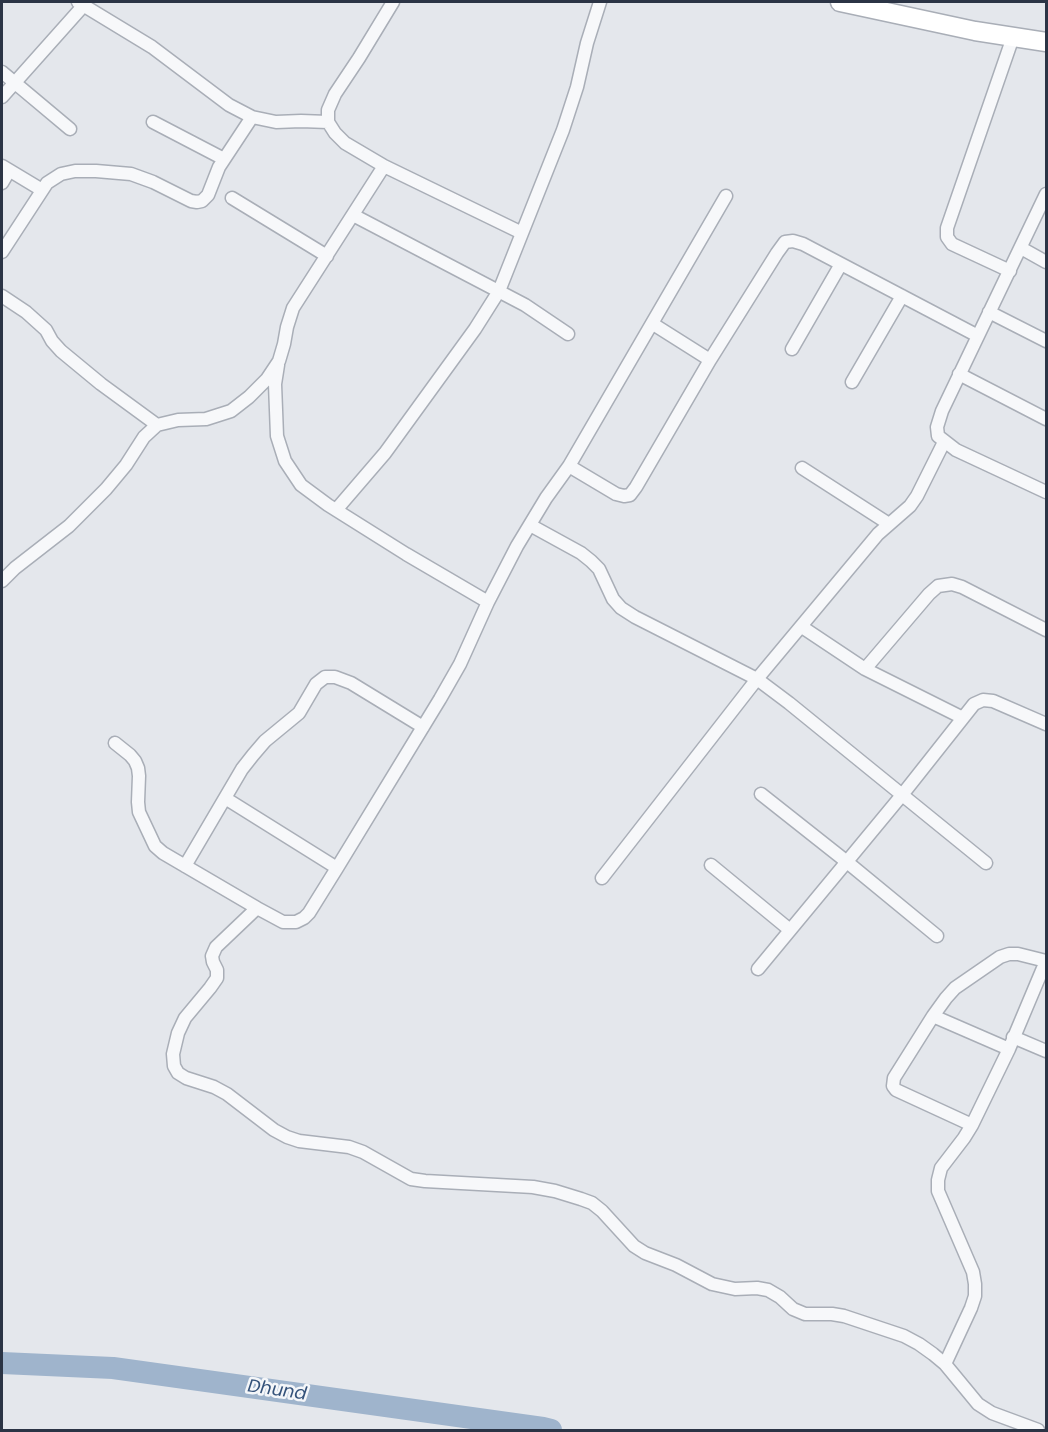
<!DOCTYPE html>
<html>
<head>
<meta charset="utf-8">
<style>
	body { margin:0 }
	#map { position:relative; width:1048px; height:1432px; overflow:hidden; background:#e4e7ec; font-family:Poppins,sans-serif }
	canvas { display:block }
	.frame { position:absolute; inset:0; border:3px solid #2b3445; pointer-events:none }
</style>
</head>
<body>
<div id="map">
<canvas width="1048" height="1432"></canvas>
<div class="frame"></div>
</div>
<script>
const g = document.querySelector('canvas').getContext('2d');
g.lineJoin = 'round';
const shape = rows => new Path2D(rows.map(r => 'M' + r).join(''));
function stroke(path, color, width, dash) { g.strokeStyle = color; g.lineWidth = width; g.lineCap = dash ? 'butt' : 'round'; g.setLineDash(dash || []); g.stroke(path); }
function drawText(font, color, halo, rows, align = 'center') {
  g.font = font + ' Poppins,sans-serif'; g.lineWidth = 5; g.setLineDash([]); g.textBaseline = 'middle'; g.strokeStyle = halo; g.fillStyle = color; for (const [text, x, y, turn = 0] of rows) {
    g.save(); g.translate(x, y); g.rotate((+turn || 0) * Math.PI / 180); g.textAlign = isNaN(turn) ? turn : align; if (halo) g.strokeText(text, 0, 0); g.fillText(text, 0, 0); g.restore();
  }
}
stroke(shape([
	[2,1363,113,1368,543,1428,551,1430]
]), '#9fb4cc', 22);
const street = shape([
	[78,2,152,47,229,105,252,117,276,122,301,121,328,122],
	[393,2,359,58,335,94,328,110,328,122,335,133,345,143,384,166,522,233],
	[2,72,70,129],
	[2,97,84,5],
	[153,122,224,159],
	[2,166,42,190],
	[2,183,9,171],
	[1046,194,942,411,937,427,938,436,956,450,1046,492],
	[232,198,327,256],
	[353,215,525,305,568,334],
	[1021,248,1046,262],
	[2,252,47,183,61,174,75,171,96,171,131,174,153,182,191,201,197,202,202,201,208,195,219,167,252,117],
	[1010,271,952,244,947,237,947,228,1013,37],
	[2,296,26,312,46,330,52,341,61,351,101,384,157,425],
	[989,312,1046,341],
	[653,324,710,360],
	[792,349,841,264],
	[278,365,275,384,277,436,285,461,301,485,328,505,406,554,488,602],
	[959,374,1046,419],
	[852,382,902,296],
	[569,466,616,494,624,496,630,495,636,487,710,360,777,253,785,242,793,241,803,244,978,336],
	[802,468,889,524],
	[336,510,385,453,475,329,499,291,563,130,577,87,587,43,600,2],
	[530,525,581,553,591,561,599,569,613,599,621,608,635,617,757,679,789,703,986,863],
	[2,581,15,568,69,526,106,489,126,465,144,437,157,425,178,420,206,419,231,411,249,397,267,379,279,361,284,344,287,327,293,308,384,166],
	[802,627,865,669,963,718],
	[865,669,929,594,938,586,952,584,962,587,1046,630],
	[115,743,130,755,135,761,138,768,139,776,138,802,139,812,155,846,163,853,257,908,283,922,296,922,304,918,309,913,337,868,440,699,460,664,488,602,517,546,546,498,569,466,726,196],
	[761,794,847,862,937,936],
	[225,798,337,868],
	[711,865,790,930],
	[185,866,242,769,253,755,265,741,299,713,316,684,325,677,335,677,351,683,423,727],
	[602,878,757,679,878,534,910,506,917,496,944,442],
	[257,908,216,947,212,956,213,962,217,970,217,978,210,988,185,1018,178,1033,173,1054,174,1066,178,1073,186,1078,214,1087,227,1094,274,1130,287,1137,299,1141,349,1147,363,1152,411,1179,425,1181,533,1187,555,1191,581,1199,592,1203,602,1211,634,1246,645,1253,676,1265,712,1284,735,1289,757,1288,768,1290,780,1297,793,1309,805,1314,832,1314,844,1316,904,1336,919,1344,933,1354,945,1364,978,1404,992,1413,1038,1430],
	[758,969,902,795,974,704,983,700,993,701,1046,724],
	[933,1016,1009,1049],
	[1013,1037,1046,1051],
	[972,1125,896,1090,893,1086,894,1078,933,1016,946,998,955,988,1000,957,1009,954,1018,954,1046,961],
	[945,1364,971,1308,975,1296,975,1284,973,1272,938,1191,938,1180,941,1168,964,1138,972,1125,1009,1049,1046,961]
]);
const secondary = shape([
	[840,2,975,31,1046,42]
]);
stroke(street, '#a9aeb7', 15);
stroke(secondary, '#a9aeb7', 21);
stroke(street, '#f7f8fa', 12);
stroke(secondary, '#fff', 18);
drawText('italic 18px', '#34527a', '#f4f6f9', [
	["Dhund",277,1391,8]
]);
</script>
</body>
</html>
